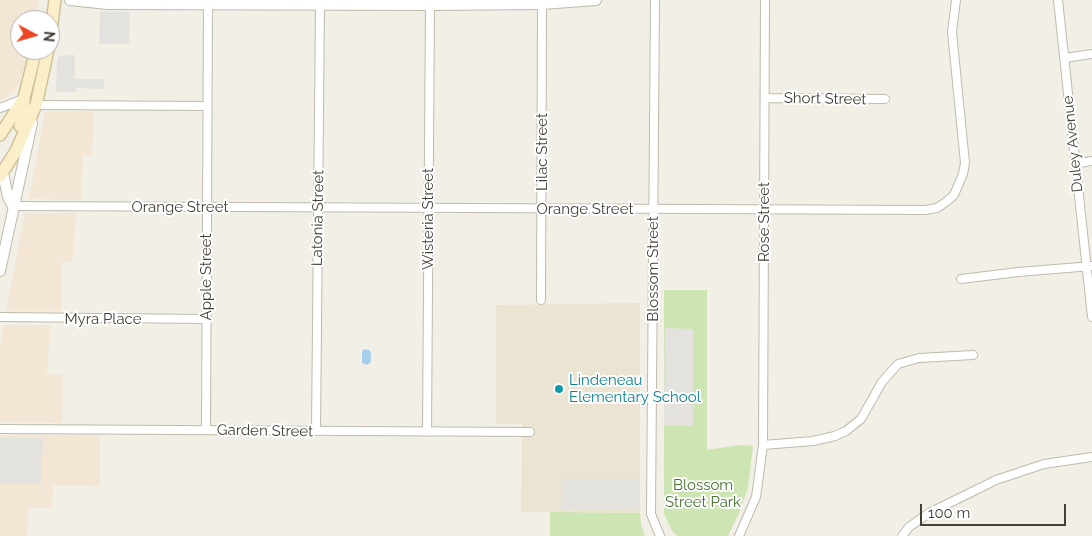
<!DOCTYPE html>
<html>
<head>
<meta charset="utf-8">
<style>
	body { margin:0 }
	#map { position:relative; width:1092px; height:536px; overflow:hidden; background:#f2efe7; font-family:Raleway,sans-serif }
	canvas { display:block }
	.north { position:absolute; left:10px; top:10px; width:50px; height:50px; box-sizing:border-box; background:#fff; border:1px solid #b5b2af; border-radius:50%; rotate:96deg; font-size:14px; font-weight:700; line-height:20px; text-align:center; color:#453f37 }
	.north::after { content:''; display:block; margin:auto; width:18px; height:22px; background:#eb4525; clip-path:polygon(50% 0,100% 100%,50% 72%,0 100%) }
	.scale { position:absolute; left:920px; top:504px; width:146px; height:22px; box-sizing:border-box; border:2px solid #453f37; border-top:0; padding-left:6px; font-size:15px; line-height:18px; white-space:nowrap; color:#453f37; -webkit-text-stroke:4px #fff; paint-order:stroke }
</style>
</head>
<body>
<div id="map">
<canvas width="1092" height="536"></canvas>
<div class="north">N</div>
<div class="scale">100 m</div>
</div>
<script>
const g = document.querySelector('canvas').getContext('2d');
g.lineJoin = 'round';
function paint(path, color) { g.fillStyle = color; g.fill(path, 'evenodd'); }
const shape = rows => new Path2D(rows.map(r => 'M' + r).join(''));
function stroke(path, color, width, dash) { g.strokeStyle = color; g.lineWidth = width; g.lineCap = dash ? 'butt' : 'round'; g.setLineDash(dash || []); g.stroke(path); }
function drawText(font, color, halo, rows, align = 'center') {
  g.font = font + ' Raleway,sans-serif'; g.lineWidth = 4; g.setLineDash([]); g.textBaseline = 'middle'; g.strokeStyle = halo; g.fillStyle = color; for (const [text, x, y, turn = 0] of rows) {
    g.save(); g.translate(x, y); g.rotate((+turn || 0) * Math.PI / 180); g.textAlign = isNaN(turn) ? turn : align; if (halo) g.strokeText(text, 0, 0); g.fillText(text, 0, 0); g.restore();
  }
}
paint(shape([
	[0,0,39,0,35,20,20,20,20,50,29,50,20,82,13,93,0,100],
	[94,111,92,155,83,155,81,200,29,199,45,112],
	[25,213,76,213,72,262,62,262,61,311,6,311],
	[4,325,50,325,47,374,63,375,62,423,0,422,0,343],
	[0,435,100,435,100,486,53,485,52,508,28,508,27,536,0,536]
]), '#f3e6d4');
paint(shape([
	[640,303,640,513,521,512,522,424,496,424,496,305]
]), '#ebe4d2');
paint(shape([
	[664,290,707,290,707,450,739,445,753,446,748,488,739,513,728,536,677,536,672,531,664,514],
	[550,512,640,513,641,525,645,536,550,536]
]), '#cde4b3');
paint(shape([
	[100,11,130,12,129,44,99,44],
	[75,55,75,79,104,79,104,89,77,88,76,92,56,92,57,62,59,56],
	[665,328,693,329,693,426,664,426],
	[0,438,43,438,41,483,0,483],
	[562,479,639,479,639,510,561,509]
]), '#e4e2df');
paint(shape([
	[364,349,369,350,371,353,371,362,367,365,362,363,362,352]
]), '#a7cfeb');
const minor = shape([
	[655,0,651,514,660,536],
	[1058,0,1092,317],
	[1064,58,1092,54],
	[765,98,885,99],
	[36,105,206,106],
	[0,108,23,99],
	[1075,164,1092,161],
	[13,206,925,210,937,208,946,202,954,195,963,174,965,163,952,32,956,0],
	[961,279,1018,272,1092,266],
	[541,300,542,4],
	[0,317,206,319],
	[0,429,530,432],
	[206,430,208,5],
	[316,431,320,4],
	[427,432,430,5],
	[763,445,813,441,835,436,846,431,861,419,882,382,898,364,919,358,973,355],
	[739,536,756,497,763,445,765,0],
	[902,536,909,527,929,513,996,480,1044,464,1092,457]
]);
const tertiary = shape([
	[70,0,108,4,430,5,542,4,596,0],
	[3,173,8,197,13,206],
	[0,271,32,123]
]);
const secondary = shape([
	[50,38,55,0],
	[20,126,24,112,24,98,36,50],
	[0,135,24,98],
	[0,176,16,151,36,105,48,50]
]);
stroke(minor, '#c0baad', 10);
stroke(tertiary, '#c0baad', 12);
stroke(secondary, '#cfc299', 14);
stroke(minor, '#fff', 8);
stroke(tertiary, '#fff', 10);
stroke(secondary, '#fbefc9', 11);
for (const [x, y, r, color] of [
	[559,389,5,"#0f9aa8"]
]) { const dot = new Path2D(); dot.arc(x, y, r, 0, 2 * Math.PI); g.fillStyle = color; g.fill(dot); stroke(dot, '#fff', 2); }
drawText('15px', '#453f37', '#fff', [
	["Short Street",825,99,1],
	["Duley Avenue",1073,144,-96],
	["Lilac Street",542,152,-90],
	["Orange Street",180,207],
	["Orange Street",585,209],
	["Latonia Street",318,218,-89],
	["Wisteria Street",428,219,-90],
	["Rose Street",764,222,-90],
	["Blossom Street",653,269,-90],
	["Apple Street",206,277,-90],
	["Myra Place",103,319],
	["Garden Street",265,431,1]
]);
drawText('15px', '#0d838f', '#fff', [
	["Lindeneau",569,380],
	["Elementary School",569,397]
], 'left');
drawText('15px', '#47732e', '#fff', [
	["Blossom",703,485],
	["Street Park",703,502]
]);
</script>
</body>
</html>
